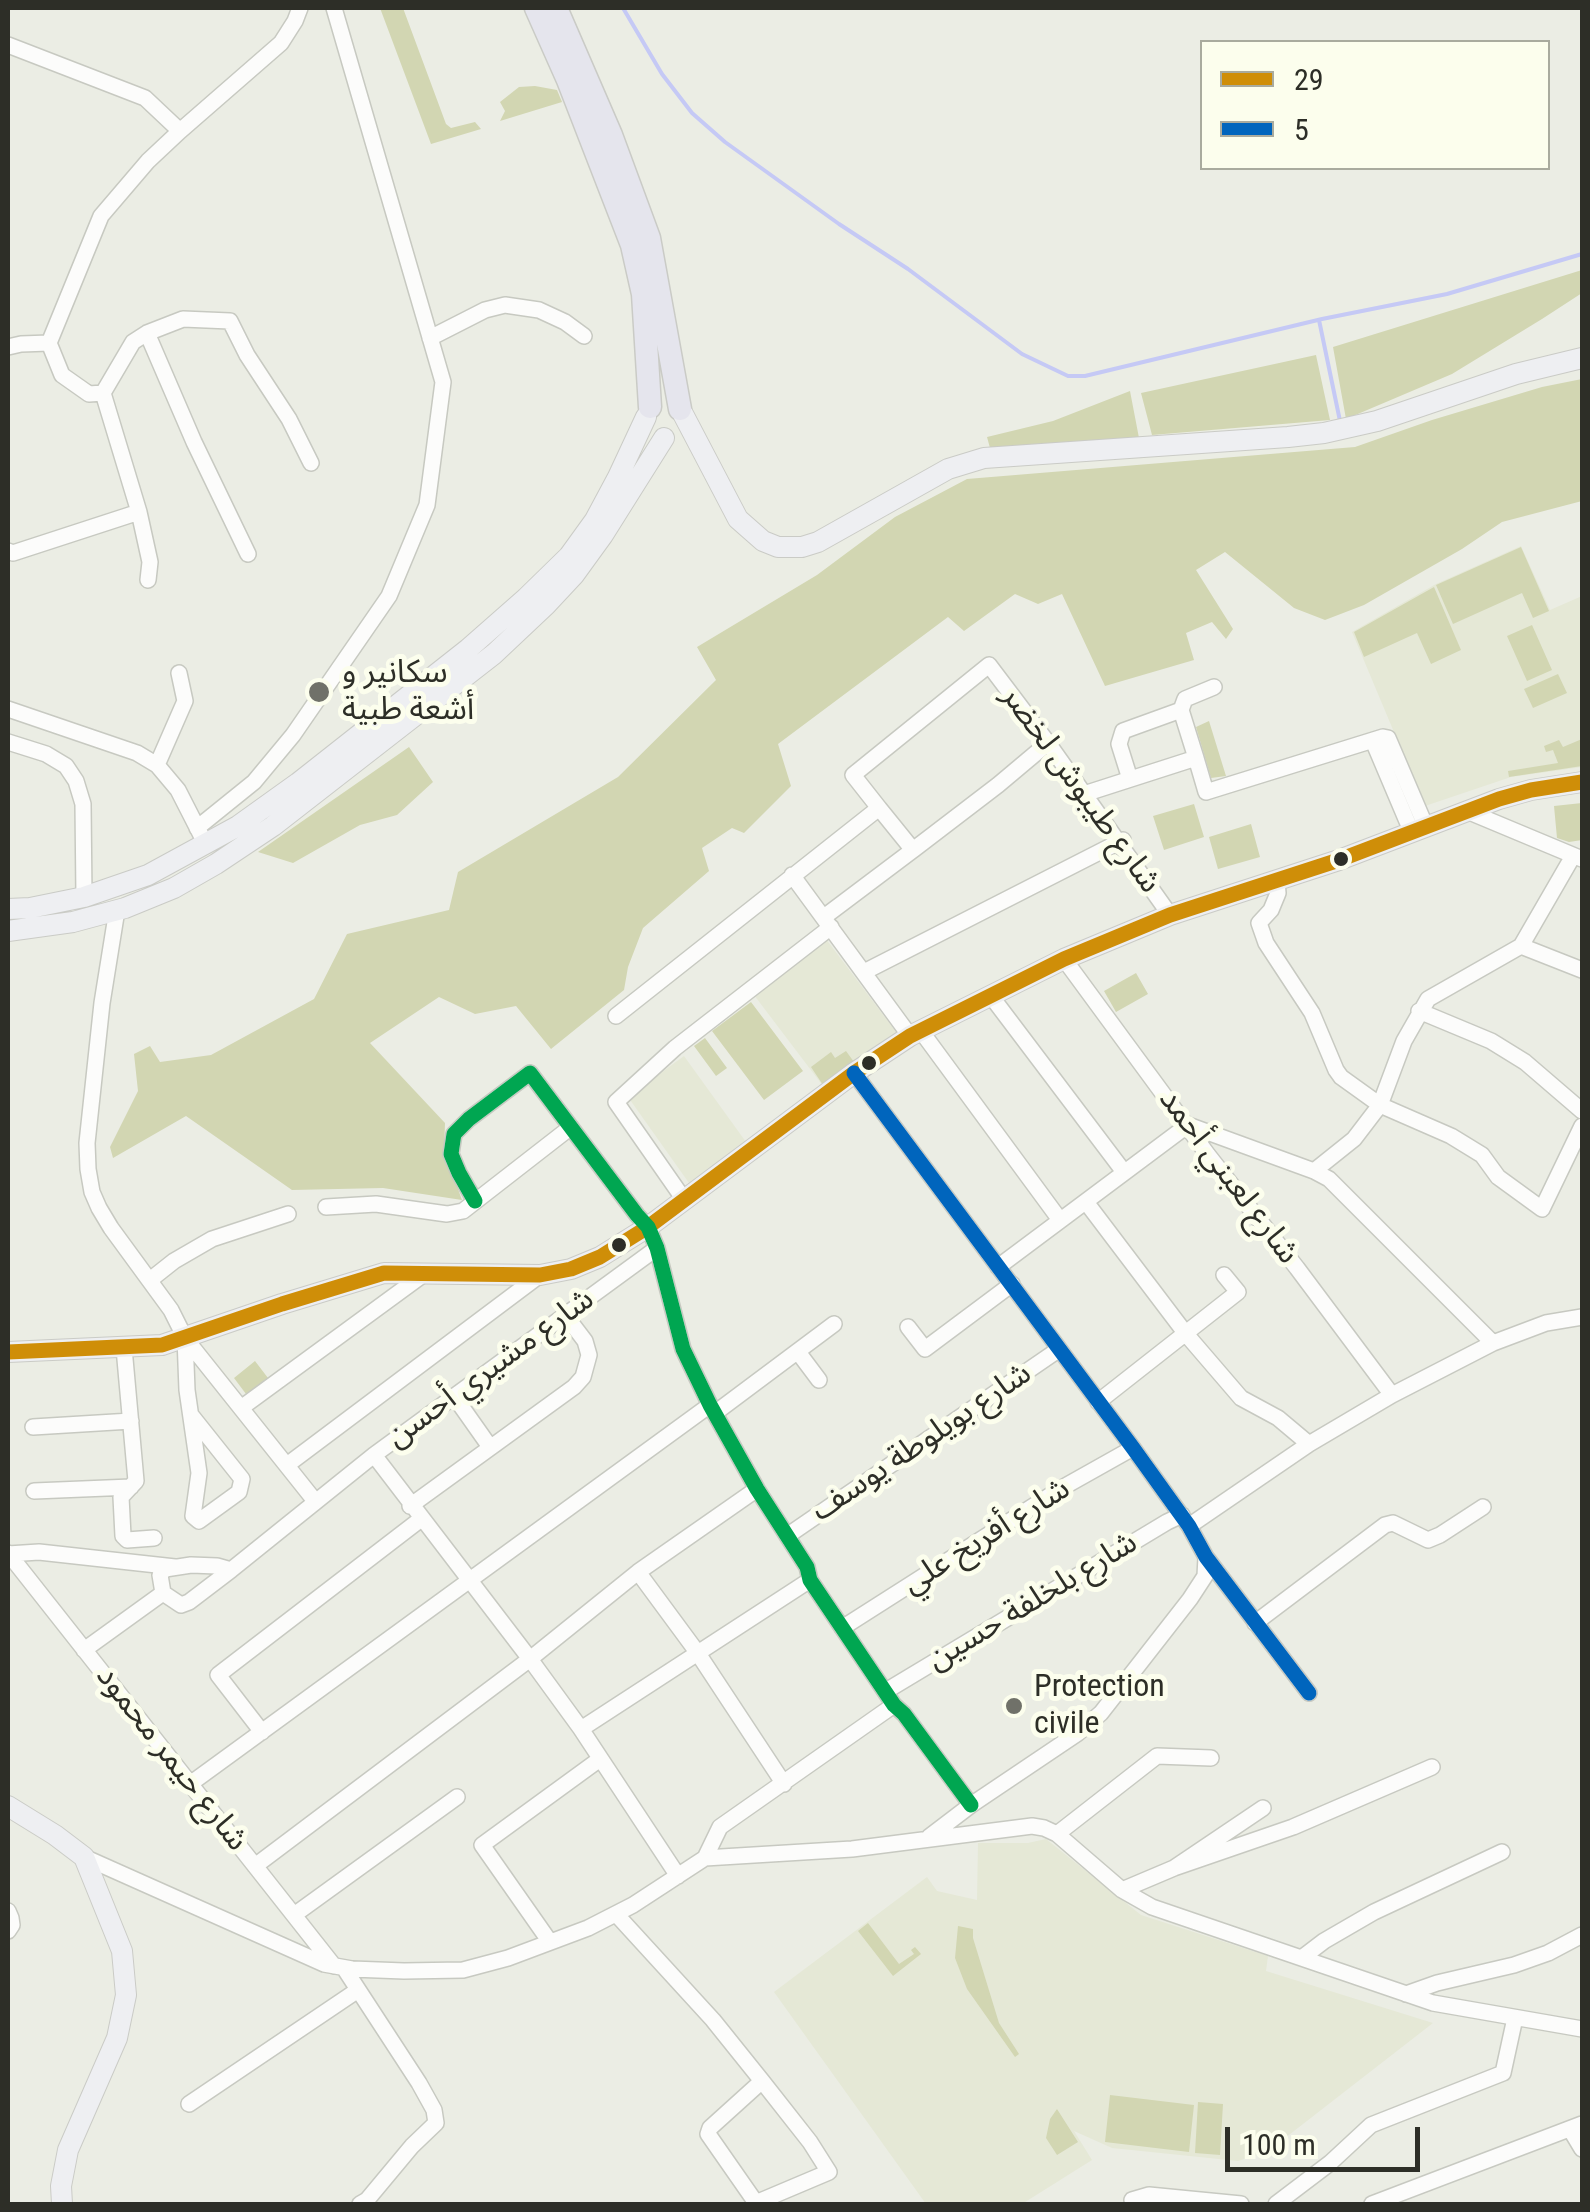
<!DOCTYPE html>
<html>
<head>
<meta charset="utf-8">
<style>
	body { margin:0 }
	#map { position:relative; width:1590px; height:2212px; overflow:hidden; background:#ebede4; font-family:"Roboto Condensed",sans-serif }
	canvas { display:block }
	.frame { position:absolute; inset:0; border:10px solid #2d2e27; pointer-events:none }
	.legend { position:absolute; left:1200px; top:40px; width:350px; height:130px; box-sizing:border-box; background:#fcfeed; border:2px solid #a9ab9e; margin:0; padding:12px 18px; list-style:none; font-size:30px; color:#2d2e27 }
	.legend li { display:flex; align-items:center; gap:20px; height:50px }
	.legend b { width:50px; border:2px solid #a9ab9e }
	.scale { position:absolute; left:1225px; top:2127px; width:195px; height:45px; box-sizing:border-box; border:5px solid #2d2e27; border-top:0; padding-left:12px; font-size:30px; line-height:35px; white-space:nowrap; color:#2d2e27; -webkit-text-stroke:8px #fcfeed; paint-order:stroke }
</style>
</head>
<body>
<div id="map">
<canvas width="1590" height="2212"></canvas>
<div class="frame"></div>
<ul class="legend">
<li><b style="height:12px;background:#cf8e08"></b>29</li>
<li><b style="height:12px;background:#0065bd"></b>5</li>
</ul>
<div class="scale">100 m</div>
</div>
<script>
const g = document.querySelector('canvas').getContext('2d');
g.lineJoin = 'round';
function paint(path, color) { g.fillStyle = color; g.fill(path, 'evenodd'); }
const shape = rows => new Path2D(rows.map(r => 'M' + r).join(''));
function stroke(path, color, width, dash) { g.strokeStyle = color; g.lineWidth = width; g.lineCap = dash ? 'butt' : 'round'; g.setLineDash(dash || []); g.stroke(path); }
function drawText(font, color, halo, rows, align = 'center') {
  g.font = font + ' "Roboto Condensed","Noto Sans Arabic",sans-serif'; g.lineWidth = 10; g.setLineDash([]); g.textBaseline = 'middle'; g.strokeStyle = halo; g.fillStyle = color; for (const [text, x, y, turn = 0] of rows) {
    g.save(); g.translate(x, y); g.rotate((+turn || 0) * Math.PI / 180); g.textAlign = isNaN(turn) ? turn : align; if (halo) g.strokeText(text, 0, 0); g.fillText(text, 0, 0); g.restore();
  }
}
paint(shape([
	[1521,546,1550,610,1582,596,1582,767,1511,777,1425,806,1352,632,1436,584],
	[826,939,896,1032,823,1086,754,995],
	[684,1056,746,1142,689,1183,628,1097],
	[1046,1839,1141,1915,1268,1956,1266,1971,1433,2023,1267,2152,1238,2161,1112,2148,1074,2131,1092,2160,1022,2204,926,2204,774,1992,927,1877,937,1891,977,1900,978,1843,1028,1843]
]), '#e5e8d6');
paint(shape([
	[380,8,403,8,446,124,451,128,475,122,481,129,431,144],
	[535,86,557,90,562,102,500,121,505,111,500,102,519,87],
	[1582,270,1582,293,1542,319,1452,374,1346,419,1333,347],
	[1316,355,1330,420,1152,435,1141,393],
	[1582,379,1582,501,1502,522,1462,549,1364,605,1325,620,1294,608,1225,552,1196,570,1233,629,1226,639,1212,622,1186,633,1194,660,1105,686,1062,594,1038,604,1015,594,964,631,948,617,778,744,791,786,744,833,732,828,702,848,709,871,643,928,628,967,624,990,551,1049,516,1006,475,1014,439,997,370,1043,445,1123,444,1151,462,1200,383,1188,292,1190,186,1116,113,1158,110,1147,138,1091,134,1054,150,1046,160,1062,211,1055,314,999,347,934,449,910,458,872,618,777,716,680,697,647,817,575,895,517,967,479,1355,447,1432,420,1542,387],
	[1130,391,1139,438,990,448,987,437,1053,421],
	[1521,547,1549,611,1533,618,1522,593,1453,624,1436,585],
	[1434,587,1461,650,1431,664,1417,633,1364,657,1354,632],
	[1532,625,1552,670,1527,681,1507,636],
	[1558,674,1567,693,1533,708,1524,689],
	[1209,721,1226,776,1211,778,1196,727],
	[1582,739,1582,766,1509,777,1508,771,1558,763,1553,750,1546,752,1544,746,1559,740,1563,747],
	[409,747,433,782,397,815,360,825,293,863,258,852],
	[1582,803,1582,840,1569,842,1557,838,1554,806],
	[1194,804,1204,837,1164,850,1153,816],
	[1251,824,1260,857,1218,869,1209,837],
	[1136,973,1148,994,1116,1012,1104,991],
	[751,1002,803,1071,764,1100,712,1031],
	[705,1038,727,1068,716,1076,694,1046],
	[846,1051,854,1062,823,1085,811,1067,831,1052,835,1058],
	[255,1361,268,1378,246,1394,234,1378],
	[868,1923,899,1964,914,1954,911,1950,915,1947,921,1954,893,1976,858,1931],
	[958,1926,973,1929,973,1938,999,2023,1019,2054,1015,2057,967,1989,955,1958],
	[1110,2095,1194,2105,1189,2152,1105,2142],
	[1198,2102,1223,2104,1220,2155,1195,2153],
	[1057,2109,1078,2142,1057,2155,1046,2138,1050,2119]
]), '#d2d6b2');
stroke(shape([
	[623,8,662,74,692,113,725,142,839,224,908,269,1022,354,1068,376,1085,376,1322,319,1447,294,1582,254],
	[1319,320,1340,421]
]), '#c5c9f5', 4);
const minor = shape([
	[8,45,145,98,180,131],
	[147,333,194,442,248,554],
	[430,338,485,310,505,305,539,310,565,322,584,336],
	[49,343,101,216,148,161,180,131,281,43,295,21,300,8],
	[8,347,21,344,49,343,62,375,89,394,103,393,133,342,147,333,183,319,230,321,247,355,289,419,311,463],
	[103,393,139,512,150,562,148,580],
	[8,551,13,553,139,512],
	[8,709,137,753,157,765,178,790,202,837],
	[1181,710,1185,699,1214,687],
	[1373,741,1412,833],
	[8,742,46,754,66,766,76,781,83,804,84,897],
	[157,765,185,701,179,673],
	[1130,779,1119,744,1123,731,1181,710,1196,758],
	[1084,794,1196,758,1206,792,1383,737,1388,738,1426,827],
	[879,808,853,775,989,665,1048,743,1170,915],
	[1467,811,1582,859],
	[197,828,254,782,293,735,389,596,427,505,443,382,334,8],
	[913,850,998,785,1048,743],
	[792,875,910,1036],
	[1277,881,1278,893,1271,910,1259,923,1266,943,1312,1013,1336,1070,1341,1077,1380,1105,1451,1136,1482,1155,1498,1177,1542,1209,1582,1126],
	[117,910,102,1003,87,1143,88,1169,92,1192,99,1208,111,1228,171,1310,185,1338,187,1390,199,1473,193,1516,199,1521,239,1492,242,1479,191,1415],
	[1521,946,1582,970],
	[1064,959,1208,1155,1297,1268,1392,1395],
	[864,972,1123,840],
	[991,996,1124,1172],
	[1419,1011,1491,1041,1525,1062,1582,1111],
	[616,1016,879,808,913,850,824,917],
	[921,1031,1060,1220],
	[854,1073,1133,1448,1189,1526,1206,1557,1309,1693],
	[1314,1171,1354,1139,1380,1105,1404,1041,1428,999,1521,946,1573,856],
	[475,1201,459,1173,451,1154,454,1134,469,1119,530,1073,637,1215,648,1227,657,1248,683,1349,710,1405,757,1489,807,1567,810,1580,894,1705,904,1714,971,1805],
	[685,1201,616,1102,675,1048,831,927],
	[1086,1202,1186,1334,1241,1398,1278,1418,1309,1444],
	[326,1207,376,1204,447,1214,463,1211,571,1127],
	[998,1267,1188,1125,1314,1171,1329,1179,1493,1343],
	[150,1280,174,1261,212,1239,288,1214],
	[908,1327,925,1349,1012,1284],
	[185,1338,315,1501],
	[124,1348,136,1481,121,1497,123,1536,127,1540,154,1538],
	[798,1352,819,1380],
	[454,1396,490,1447],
	[1098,1402,1238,1292,1224,1275],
	[241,1408,424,1274],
	[715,1413,834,1324],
	[33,1427,131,1421],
	[374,1455,530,1659,581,1729,678,1876],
	[287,1465,540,1275],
	[34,1491,131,1487],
	[410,1506,574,1387,583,1377,589,1355,585,1341,566,1316],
	[1189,1526,1309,1444,1392,1395,1493,1343,1546,1323,1582,1317],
	[787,1536,1058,1350],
	[8,1553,334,1966],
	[8,1554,39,1552,175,1567],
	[231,1570,374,1455,657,1248],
	[638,1572,697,1652,784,1784],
	[1255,1623,1385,1525,1393,1523,1428,1540,1440,1535,1483,1507],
	[842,1628,1060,1489,1133,1448],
	[84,1650,163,1593,181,1605,189,1602,231,1570,217,1566,191,1565,165,1569,160,1575,163,1593],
	[886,1691,1167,1522,1182,1515],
	[581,1729,810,1580],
	[262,1732,218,1675,421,1519],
	[190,1784,710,1405],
	[1057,1834,1157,1756,1211,1758],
	[929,1837,971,1805,1078,1733,1101,1713,1190,1599,1205,1576,1206,1557],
	[84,1857,324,1964,352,1969,404,1971,463,1970,508,1958,588,1928,633,1905,705,1858,852,1849,1032,1826,1044,1828,1057,1834,1122,1890,1152,1907,1433,2003,1582,2029],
	[705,1858,720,1827,894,1705],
	[255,1866,530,1659,638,1572,757,1489],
	[1174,1868,1293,1827,1432,1767],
	[1122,1890,1174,1868,1263,1808],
	[8,1911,11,1918,12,1925,8,1931],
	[616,1914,713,2020,762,2081,810,2142,829,2172,758,2202,754,2200,708,2134,710,2128,762,2081],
	[294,1915,457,1797],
	[550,1942,482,1845,600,1759],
	[1303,1957,1324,1941,1374,1912,1502,1852],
	[344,1968,419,2083,434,2110,436,2123,412,2146,367,2200,360,2204],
	[1406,1994,1437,1983,1514,1965,1548,1953,1582,1935],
	[189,2104,358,1990],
	[1570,2129,1582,2149],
	[1132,2200,1149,2195,1241,2204],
	[1276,2204,1330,2163,1371,2125,1503,2073,1515,2018],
	[1372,2204,1582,2124]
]);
const major = shape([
	[683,414,738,519,763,541,778,547,802,547,818,542,948,469,984,458,1288,437,1324,433,1377,421,1516,374,1582,358],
	[8,909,30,908,84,897,148,875,238,826,298,783,468,649,526,598,569,556,595,520,618,477,646,417],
	[8,931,73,922,125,908,174,888,216,864,273,826,494,654,546,605,574,575,603,535,664,438],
	[8,1352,162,1345,282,1304,384,1273,540,1275,571,1269,600,1257,648,1227,854,1073,910,1036,1064,959,1170,915,1339,860,1499,799,1531,790,1582,782],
	[8,1806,55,1835,84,1857,122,1951,126,1995,117,2038,68,2150,61,2186,62,2204]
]);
const highway = shape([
	[536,8,568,80,632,245,643,294,650,407],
	[556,8,611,135,649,238,680,409]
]);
stroke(minor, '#c7c9c1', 18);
stroke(major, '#cacbc6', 22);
stroke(highway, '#cacbc6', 25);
stroke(minor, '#fcfcfb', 15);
stroke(major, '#eeeff2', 20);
stroke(highway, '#e5e5ed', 22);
stroke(shape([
	[8,1352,162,1345,282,1304,384,1273,540,1275,571,1269,600,1257,648,1227,854,1073,910,1036,1064,959,1170,915,1339,860,1499,799,1531,790,1582,782]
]), '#cf8e08', 15);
stroke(shape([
	[854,1073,1133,1448,1189,1526,1206,1557,1309,1693]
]), '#0065bd', 15);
stroke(shape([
	[475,1201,459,1173,451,1154,454,1134,469,1119,530,1073,637,1215,648,1227,657,1248,683,1349,710,1405,757,1489,807,1567,810,1580,894,1705,904,1714,971,1805]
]), '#00a651', 15);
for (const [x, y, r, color] of [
	[319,692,12,"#707169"],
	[1341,859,9,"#2d2e27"],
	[869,1063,9,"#2d2e27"],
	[619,1245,9,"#2d2e27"],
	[1014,1706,10,"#707169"]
]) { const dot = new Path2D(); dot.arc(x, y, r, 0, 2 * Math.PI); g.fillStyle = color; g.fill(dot); stroke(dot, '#fcfeed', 4); }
drawText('32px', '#2d2e27', '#fcfeed', [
	["سكانير و",342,674],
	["أشعة طبية",342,711],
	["Protection",1034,1688],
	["civile",1034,1725]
], 'left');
drawText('32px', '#2d2e27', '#fcfeed', [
	["شارع طيبوش لخضر",1080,790,54],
	["شارع لعبني أحمد",1228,1177,53],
	["شارع مشيري أحسن",491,1369,-36],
	["شارع بويلوطة يوسف",922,1443,-34],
	["شارع أفريخ علي",987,1537,-32],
	["شارع بلخلفة حسين",1033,1602,-31],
	["شارع حيمر محمود",171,1759,52]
]);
</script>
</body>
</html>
